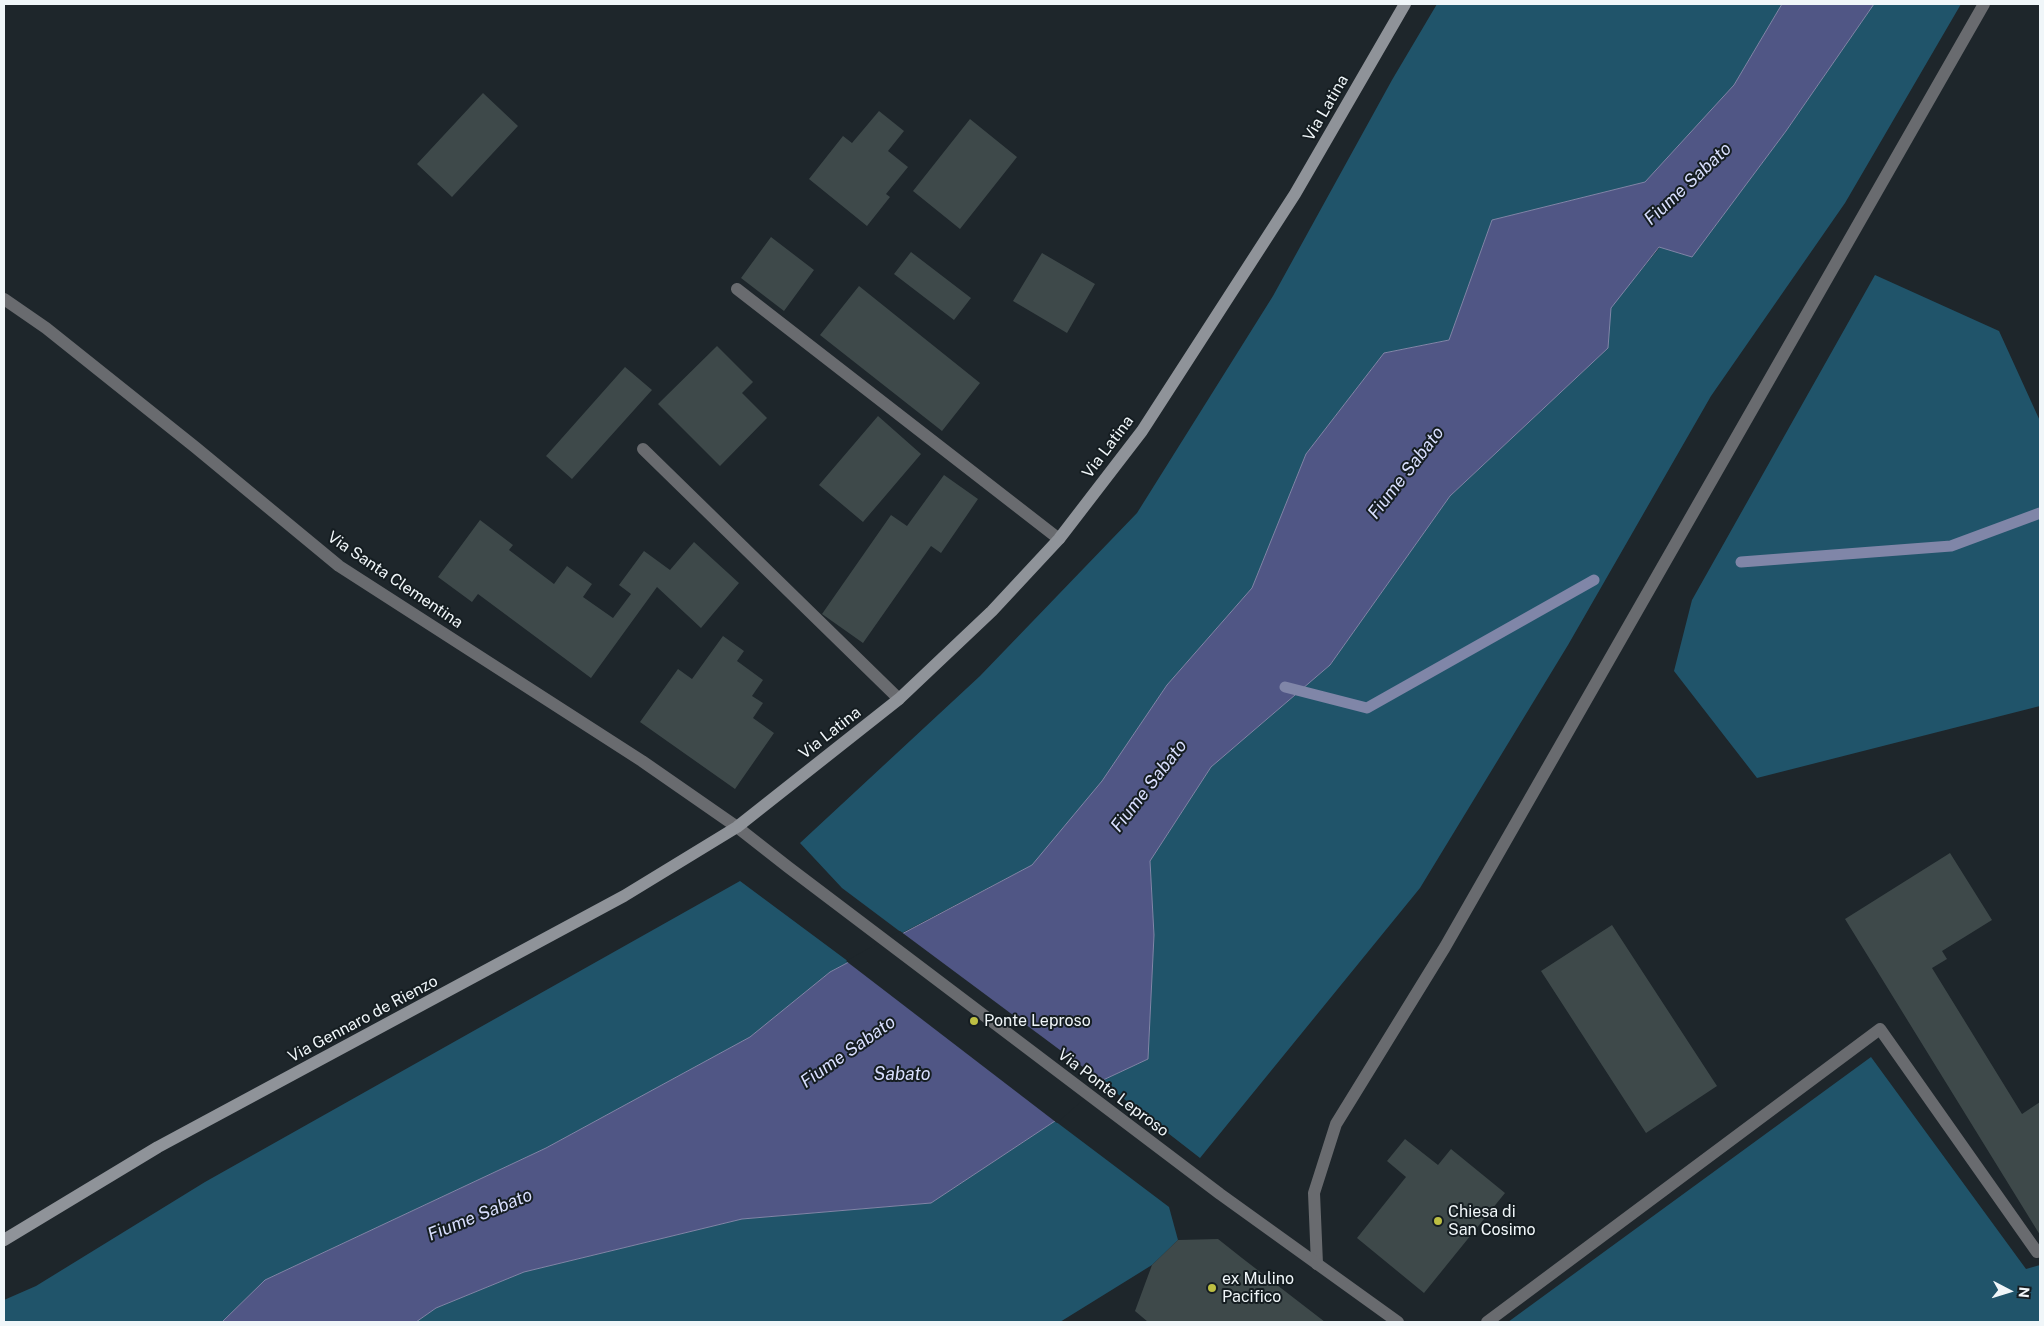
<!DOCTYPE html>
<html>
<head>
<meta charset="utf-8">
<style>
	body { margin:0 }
	#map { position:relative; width:2044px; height:1326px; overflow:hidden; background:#1e262b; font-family:"Public Sans",sans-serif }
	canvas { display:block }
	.frame { position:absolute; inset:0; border:5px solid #f0f6f9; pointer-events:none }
	.north { position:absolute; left:1984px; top:1266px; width:50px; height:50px; -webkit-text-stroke:4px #151d21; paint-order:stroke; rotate:95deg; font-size:14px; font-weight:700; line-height:20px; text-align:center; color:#f0f6f9 }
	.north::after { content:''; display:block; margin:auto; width:18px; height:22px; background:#f0f6f9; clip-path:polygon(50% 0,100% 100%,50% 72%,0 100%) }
</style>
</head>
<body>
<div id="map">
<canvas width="2044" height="1326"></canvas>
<div class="frame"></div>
<div class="north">N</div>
</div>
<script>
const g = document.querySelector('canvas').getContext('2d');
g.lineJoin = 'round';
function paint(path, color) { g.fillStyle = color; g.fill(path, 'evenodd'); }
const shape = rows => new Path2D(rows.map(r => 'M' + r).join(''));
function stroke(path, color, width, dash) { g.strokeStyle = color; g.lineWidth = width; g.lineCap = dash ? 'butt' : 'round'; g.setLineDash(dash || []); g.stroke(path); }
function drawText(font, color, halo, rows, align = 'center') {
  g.font = font + ' "Public Sans",sans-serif'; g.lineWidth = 4; g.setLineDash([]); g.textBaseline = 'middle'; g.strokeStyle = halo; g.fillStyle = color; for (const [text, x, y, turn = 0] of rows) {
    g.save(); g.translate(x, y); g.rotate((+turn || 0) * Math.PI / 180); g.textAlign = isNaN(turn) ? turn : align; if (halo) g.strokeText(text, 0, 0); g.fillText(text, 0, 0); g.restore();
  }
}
paint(shape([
	[1437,4,1782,4,1734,85,1645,182,1492,220,1449,340,1384,353,1306,454,1252,588,1167,685,1102,781,1032,865,902,933,842,888,800,843,980,676,1137,513,1273,296,1392,80],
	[1874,4,1961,4,1845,203,1711,396,1568,645,1420,888,1200,1158,1101,1081,1148,1059,1154,935,1150,861,1211,767,1330,665,1450,496,1608,348,1610,308,1660,247,1692,257,1786,131],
	[1875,275,1999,331,2040,421,2040,706,1757,778,1674,671,1692,600],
	[740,881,849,962,830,972,750,1037,546,1148,265,1280,222,1322,4,1322,4,1300,36,1286,205,1182],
	[1871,1057,2026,1269,2040,1265,2040,1321,1508,1322],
	[1055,1121,1169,1207,1178,1240,1152,1265,1060,1322,416,1322,436,1308,524,1272,742,1219,931,1203]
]), '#20546a');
const water = shape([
	[1782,4,1874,4,1786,131,1692,257,1659,247,1611,308,1608,348,1450,496,1330,665,1211,767,1150,861,1154,935,1148,1059,1101,1081,1055,1121,931,1203,742,1219,524,1272,436,1308,416,1322,222,1322,265,1280,546,1148,750,1037,830,972,1032,865,1102,781,1167,685,1252,588,1306,454,1384,353,1449,340,1492,220,1645,182,1734,85,1782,4]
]);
paint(water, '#505685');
stroke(water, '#8086a8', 1);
paint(shape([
	[900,931,1103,1082,1057,1123,846,961]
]), '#1e262b');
stroke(shape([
	[1741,562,1951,546,2040,513],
	[1285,687,1367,708,1594,580]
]), '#8086a8', 11);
paint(shape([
	[483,93,518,126,452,197,417,164],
	[879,111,904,131,888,151,908,167,886,194,890,197,867,226,809,179,843,136,852,143],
	[970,119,1017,157,960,229,913,191],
	[771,237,814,270,784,311,741,278],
	[911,252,971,298,954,320,894,274],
	[1042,253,1095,284,1067,333,1013,301],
	[859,286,980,383,942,431,820,335],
	[717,346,753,382,742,393,767,418,720,466,658,404],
	[625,367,652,390,572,479,546,456],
	[878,416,921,454,863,522,819,485],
	[944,475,978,499,941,553,931,546,863,643,822,614,891,515,907,526],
	[480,520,513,545,509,550,554,584,567,566,592,584,583,597,613,618,631,594,619,585,644,551,670,570,694,542,739,583,701,628,657,587,591,678,478,594,472,602,438,577],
	[723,636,744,651,737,661,763,680,752,696,763,703,753,718,774,733,735,789,640,722,678,669,692,679],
	[1950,853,1992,920,1942,951,1947,959,1932,968,2022,1114,2040,1102,2040,1235,1845,919],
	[1612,925,1717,1086,1646,1133,1541,971],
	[1405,1139,1438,1165,1451,1149,1505,1193,1424,1293,1357,1238,1406,1177,1387,1161],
	[1218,1239,1242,1258,1325,1322,1148,1322,1135,1311,1152,1265,1178,1240]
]), '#3e494a');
stroke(shape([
	[1317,1264,1314,1193,1336,1124,1445,947,1984,4]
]), '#696b6f', 12);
stroke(shape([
	[737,289,1059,539],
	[4,299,46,328,195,447,339,566,642,761,737,827,788,867,1220,1194,1398,1322],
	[643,449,899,699],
	[1487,1322,1880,1029,2037,1252]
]), '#696b6f', 12);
stroke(shape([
	[4,1240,158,1147,624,896,737,827,899,699,992,611,1059,539,1142,431,1295,194,1405,4]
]), '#8f9399', 12);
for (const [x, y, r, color] of [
	[974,1021,5,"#bdbf43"],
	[1438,1221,5,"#bdbf43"],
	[1212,1288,5,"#bdbf43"]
]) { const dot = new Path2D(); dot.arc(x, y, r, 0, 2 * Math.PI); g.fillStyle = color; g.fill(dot); stroke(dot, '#151d21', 2); }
drawText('16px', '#f0f6f9', '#151d21', [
	["Via Latina",1326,108,-60],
	["Via Latina",1108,447,-53],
	["Via Santa Clementina",395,580,34],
	["Via Latina",830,733,-38],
	["Via Gennaro de Rienzo",363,1019,-28],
	["Via Ponte Leproso",1113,1093,37]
]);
drawText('16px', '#f0f6f9', '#151d21', [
	["Ponte Leproso",984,1021],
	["Chiesa di",1448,1212],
	["San Cosimo",1448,1230],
	["ex Mulino",1222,1279],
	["Pacifico",1222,1297]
], 'left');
drawText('italic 18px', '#d9dffe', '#151d21', [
	["Fiume Sabato",1688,184,-43],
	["Fiume Sabato",1406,473,-52],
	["Fiume Sabato",1149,786,-52],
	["Fiume Sabato",848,1052,-35],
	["Sabato",902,1074],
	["Fiume Sabato",480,1215,-22]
]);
</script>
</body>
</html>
